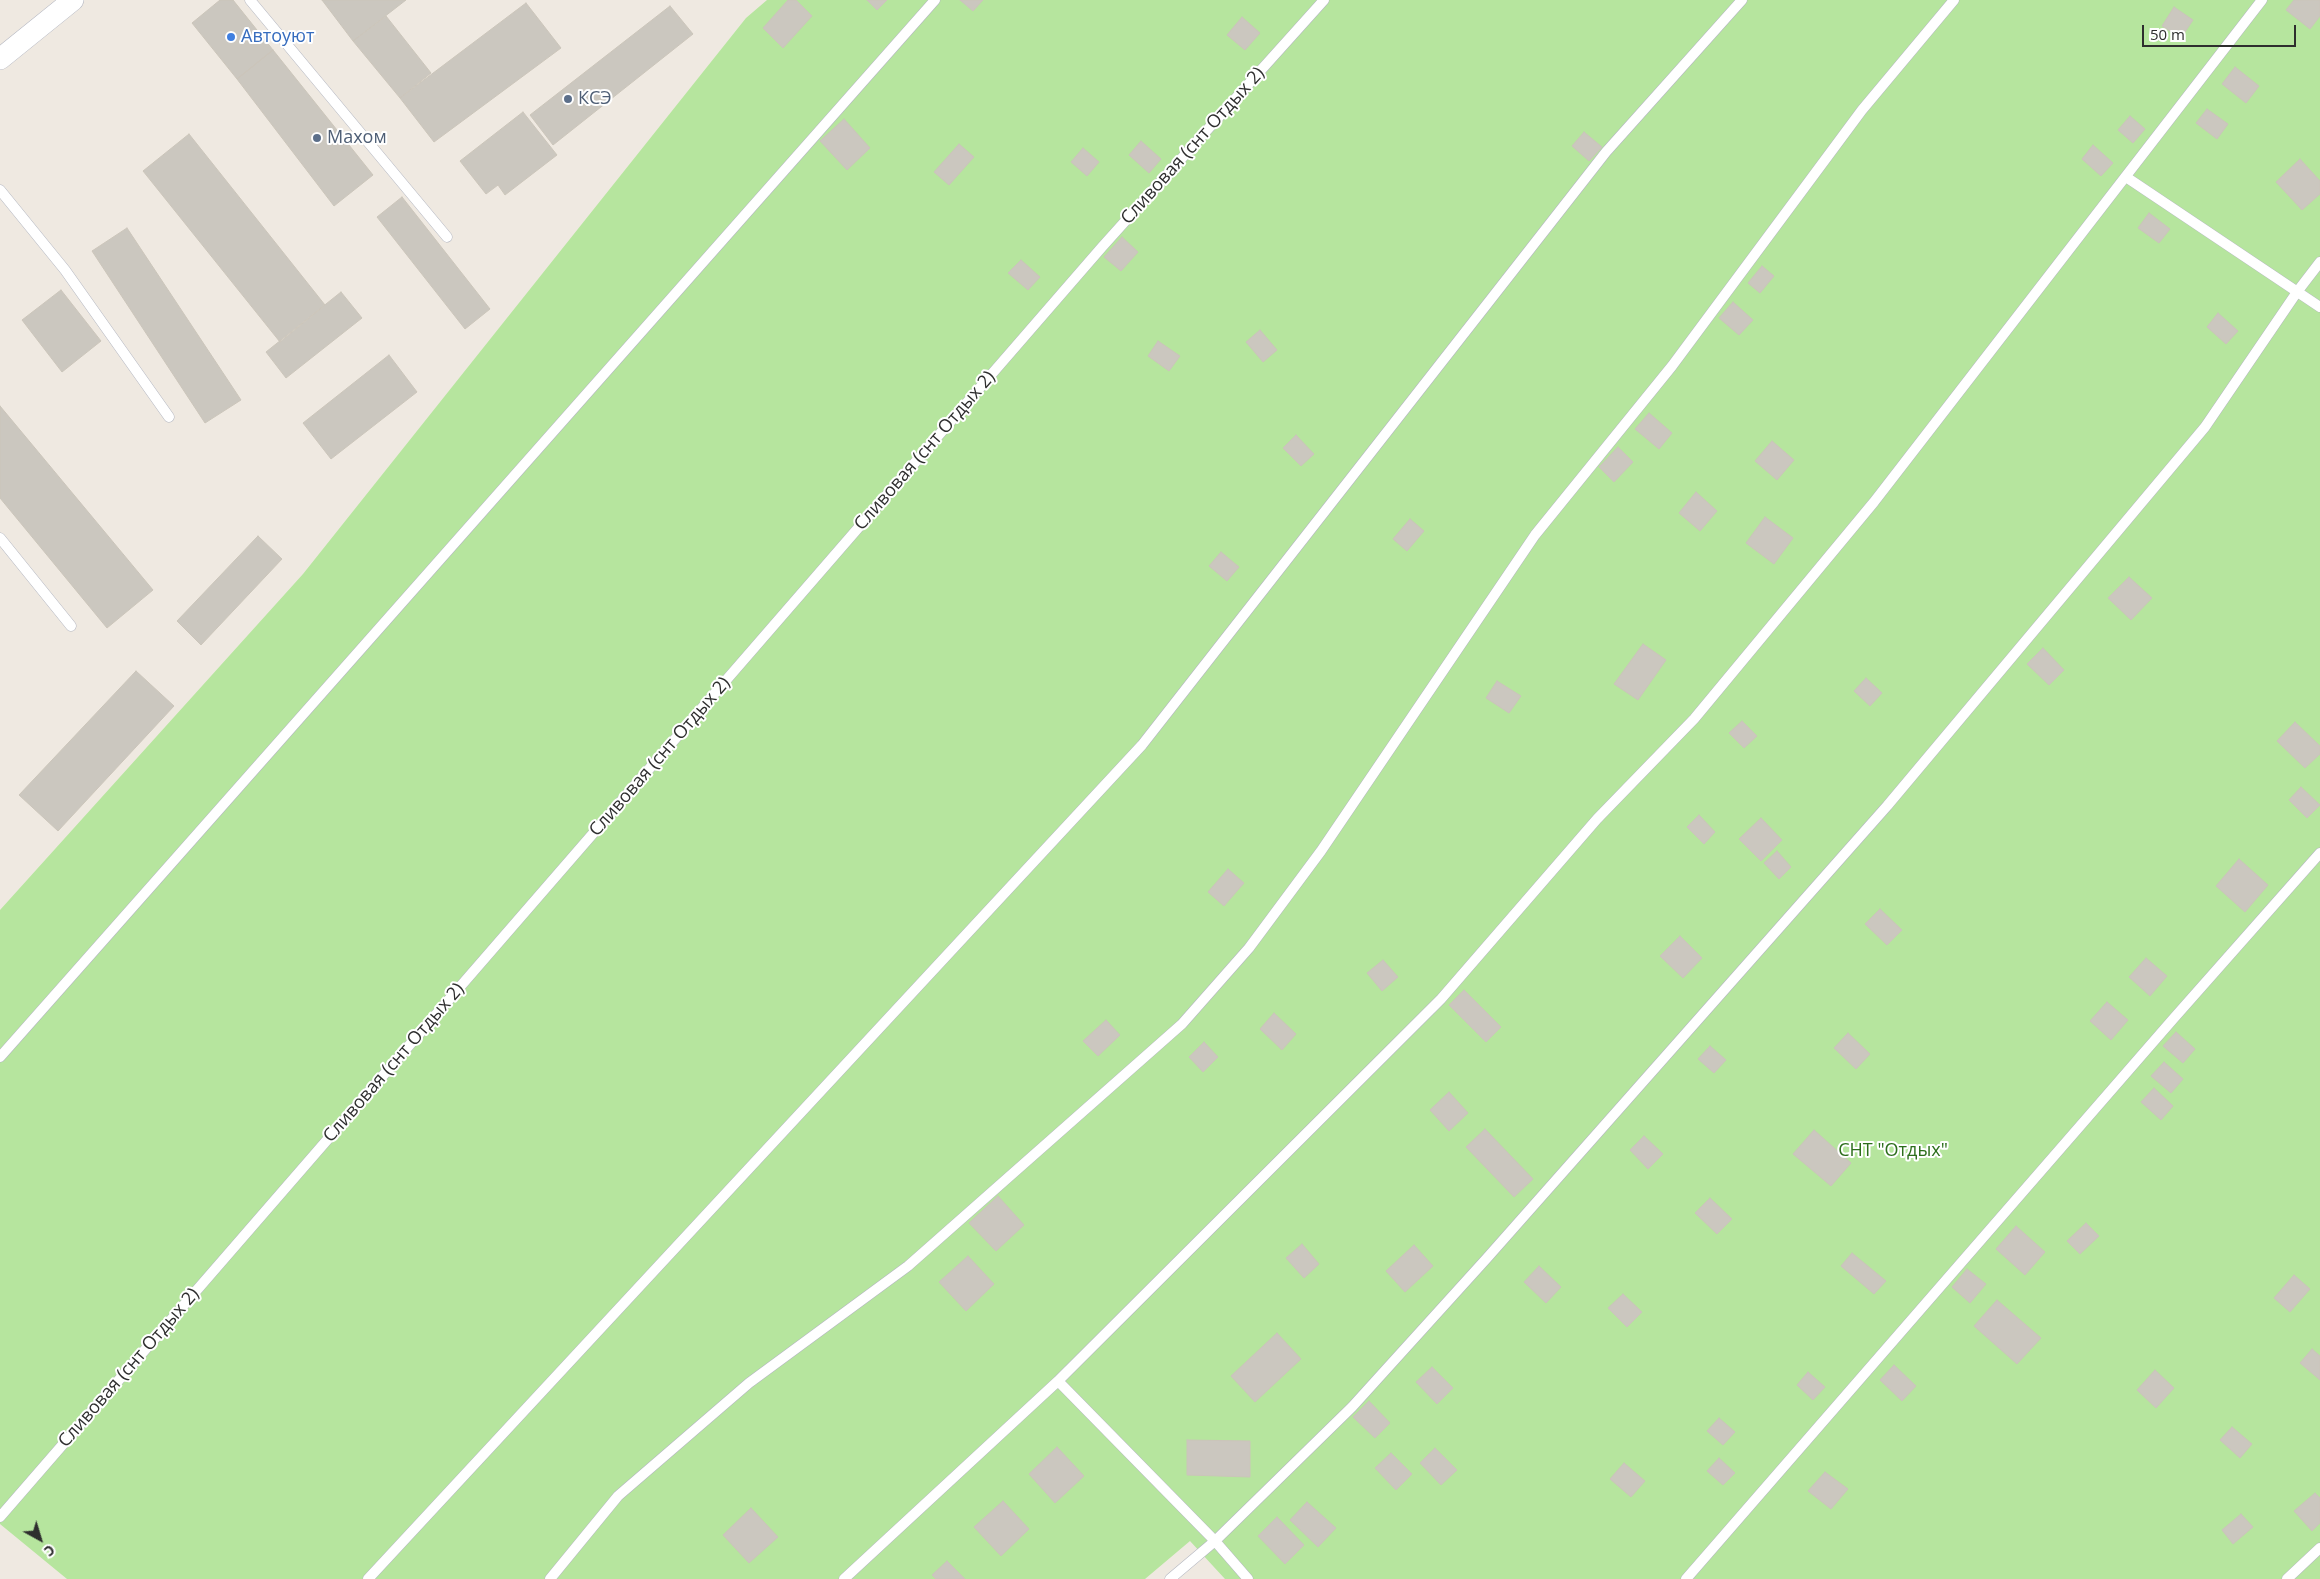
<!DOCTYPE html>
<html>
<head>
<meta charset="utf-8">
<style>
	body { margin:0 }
	#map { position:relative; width:2320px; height:1579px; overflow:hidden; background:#efe9e1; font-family:"Open Sans",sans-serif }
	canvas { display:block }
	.north { position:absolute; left:15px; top:1514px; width:50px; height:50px; -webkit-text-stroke:4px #fff; paint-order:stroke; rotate:141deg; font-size:14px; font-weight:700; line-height:20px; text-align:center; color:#2e2e2e }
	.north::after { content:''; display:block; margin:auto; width:18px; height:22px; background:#2e2e2e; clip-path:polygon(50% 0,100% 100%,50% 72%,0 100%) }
	.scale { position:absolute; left:2142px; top:25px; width:154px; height:22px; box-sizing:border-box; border:2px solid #2e2e2e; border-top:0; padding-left:6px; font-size:15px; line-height:18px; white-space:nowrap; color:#2e2e2e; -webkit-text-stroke:4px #fff; paint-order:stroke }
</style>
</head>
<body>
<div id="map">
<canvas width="2320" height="1579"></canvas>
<div class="north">С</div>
<div class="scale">50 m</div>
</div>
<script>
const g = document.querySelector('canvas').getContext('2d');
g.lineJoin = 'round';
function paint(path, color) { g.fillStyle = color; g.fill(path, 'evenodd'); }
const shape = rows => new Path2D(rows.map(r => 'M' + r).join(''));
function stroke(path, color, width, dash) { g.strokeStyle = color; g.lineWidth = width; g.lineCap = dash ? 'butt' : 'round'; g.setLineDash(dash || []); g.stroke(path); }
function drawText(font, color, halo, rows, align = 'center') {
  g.font = font + ' "Open Sans",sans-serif'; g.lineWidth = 4; g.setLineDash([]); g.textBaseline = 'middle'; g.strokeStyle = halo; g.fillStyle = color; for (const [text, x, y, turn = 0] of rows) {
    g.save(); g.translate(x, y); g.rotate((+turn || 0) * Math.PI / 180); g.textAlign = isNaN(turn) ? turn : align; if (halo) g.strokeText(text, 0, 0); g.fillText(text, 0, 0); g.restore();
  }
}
paint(shape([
	[767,0,2320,0,2320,1579,1225,1579,1190,1541,1145,1579,67,1579,0,1524,0,910,303,574,746,18]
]), '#b6e59e');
const building = shape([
	[220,0,233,0,273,50,237,79,192,23,220,0],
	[322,0,406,0,353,41,322,0],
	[788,0,796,0,812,16,783,48,763,28,788,0],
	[867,0,887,0,877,10,867,0],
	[960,0,983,0,973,11,960,0],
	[2294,0,2320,0,2320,16,2310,29,2286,10,2294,0],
	[526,3,561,48,434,142,400,98,526,3],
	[670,6,693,34,553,145,530,115,670,6],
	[2174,7,2193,20,2181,38,2162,26,2174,7],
	[386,16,431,73,400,98,353,41,386,16],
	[1242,17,1260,33,1245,50,1227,35,1242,17],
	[273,50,373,175,334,206,237,79,273,50],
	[2235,67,2259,86,2246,103,2222,84,2235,67],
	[2207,109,2228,124,2217,139,2196,123,2207,109],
	[523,112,557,155,505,195,498,185,486,194,460,161,523,112],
	[2130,116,2145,129,2133,143,2118,130,2130,116],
	[844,119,870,148,847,170,820,141,844,119],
	[1584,132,1602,147,1589,161,1572,146,1584,132],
	[189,134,325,305,280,342,143,171,189,134],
	[1141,141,1161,159,1149,173,1129,155,1141,141],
	[959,144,974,157,949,185,934,172,959,144],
	[2093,145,2113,163,2101,176,2082,159,2093,145],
	[1083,148,1099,162,1087,176,1071,162,1083,148],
	[2300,159,2320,181,2320,194,2302,210,2276,182,2300,159],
	[402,197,490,309,465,329,377,217,402,197],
	[2149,213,2170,229,2159,243,2138,228,2149,213],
	[127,228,241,400,205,423,92,251,127,228],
	[1122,237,1138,252,1121,271,1104,257,1122,237],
	[1021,260,1040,277,1028,290,1008,273,1021,260],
	[1762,266,1774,276,1760,293,1748,283,1762,266],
	[61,290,101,341,62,372,22,320,61,290],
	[341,292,362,318,286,378,266,352,341,292],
	[1733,302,1753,320,1739,335,1719,318,1733,302],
	[2218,313,2238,331,2226,344,2207,327,2218,313],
	[1260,330,1277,350,1263,362,1246,342,1260,330],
	[1158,341,1180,356,1169,371,1148,356,1158,341],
	[389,355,417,392,331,459,303,423,389,355],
	[0,406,153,590,107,628,0,498,0,406],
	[1649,413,1672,433,1659,449,1635,429,1649,413],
	[1296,435,1314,454,1301,466,1283,448,1296,435],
	[1772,441,1794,460,1777,480,1755,461,1772,441],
	[1618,447,1633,462,1614,482,1599,467,1618,447],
	[1696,492,1717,511,1700,531,1679,513,1696,492],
	[1765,517,1793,538,1774,564,1746,543,1765,517],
	[1410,519,1424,531,1407,551,1393,539,1410,519],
	[258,536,282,559,201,645,177,621,258,536],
	[1221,552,1239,567,1227,581,1209,566,1221,552],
	[2129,577,2152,598,2131,620,2108,598,2129,577],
	[1643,644,1666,660,1638,700,1614,684,1643,644],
	[2043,648,2064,670,2049,685,2027,664,2043,648],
	[136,671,174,706,58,831,19,795,136,671],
	[1866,678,1882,693,1870,706,1854,691,1866,678],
	[1497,681,1521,696,1509,713,1486,698,1497,681],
	[1742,721,1757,736,1744,748,1729,733,1742,721],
	[2295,722,2320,746,2320,754,2305,768,2277,741,2295,722],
	[2301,787,2320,805,2307,818,2289,800,2301,787],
	[1699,815,1715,832,1704,844,1687,827,1699,815],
	[1761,818,1782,840,1761,861,1739,839,1761,818],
	[1777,851,1791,867,1779,879,1764,863,1777,851],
	[2239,859,2268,885,2245,912,2216,886,2239,859],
	[1228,869,1244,883,1224,906,1208,892,1228,869],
	[1880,909,1902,930,1887,945,1865,924,1880,909],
	[1680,936,1702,958,1683,978,1660,956,1680,936],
	[2146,958,2167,976,2150,996,2129,977,2146,958],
	[1383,960,1398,977,1382,991,1367,973,1383,960],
	[1464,990,1501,1027,1486,1042,1449,1005,1464,990],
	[2107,1002,2128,1020,2111,1040,2090,1021,2107,1002],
	[1274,1013,1296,1034,1282,1050,1260,1029,1274,1013],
	[1106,1020,1120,1035,1098,1056,1083,1041,1106,1020],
	[2176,1032,2195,1049,2183,1063,2163,1046,2176,1032],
	[1848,1033,1870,1054,1856,1069,1834,1048,1848,1033],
	[1204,1042,1218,1057,1203,1072,1189,1057,1204,1042],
	[1710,1046,1726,1060,1714,1073,1698,1059,1710,1046],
	[2164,1062,2183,1079,2171,1093,2151,1076,2164,1062],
	[2154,1088,2173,1106,2161,1120,2141,1102,2154,1088],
	[1449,1092,1468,1113,1449,1131,1430,1110,1449,1092],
	[1485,1129,1533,1179,1514,1197,1466,1147,1485,1129],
	[1814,1130,1851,1163,1831,1186,1793,1154,1814,1130],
	[1644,1136,1663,1154,1648,1169,1630,1150,1644,1136],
	[998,1196,1024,1225,996,1251,969,1223,998,1196],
	[1710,1198,1732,1219,1717,1234,1695,1213,1710,1198],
	[2086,1223,2099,1236,2080,1254,2067,1241,2086,1223],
	[2016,1226,2045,1252,2025,1275,1996,1249,2016,1226],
	[1302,1244,1319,1264,1304,1278,1286,1258,1302,1244],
	[1414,1245,1433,1266,1405,1292,1386,1271,1414,1245],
	[1852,1253,1886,1281,1874,1294,1841,1266,1852,1253],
	[968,1256,994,1284,966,1311,939,1282,968,1256],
	[1539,1266,1561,1287,1546,1303,1524,1282,1539,1266],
	[1967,1269,1986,1284,1970,1303,1952,1287,1967,1269],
	[2294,1275,2310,1289,2290,1312,2274,1298,2294,1275],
	[1623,1294,1642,1312,1627,1327,1608,1308,1623,1294],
	[1997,1300,2041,1338,2017,1364,1974,1326,1997,1300],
	[1277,1333,1301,1359,1255,1402,1231,1376,1277,1333],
	[2312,1349,2320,1356,2320,1380,2300,1363,2312,1349],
	[1894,1365,1916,1386,1902,1401,1880,1380,1894,1365],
	[1432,1367,1453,1388,1437,1404,1416,1382,1432,1367],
	[2155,1370,2174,1388,2156,1408,2137,1390,2155,1370],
	[1808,1372,1825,1387,1813,1400,1797,1385,1808,1372],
	[1369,1401,1390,1423,1375,1438,1353,1417,1369,1401],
	[1719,1418,1735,1432,1723,1445,1707,1431,1719,1418],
	[2232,1427,2252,1444,2240,1458,2220,1440,2232,1427],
	[1187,1440,1250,1441,1250,1477,1187,1475,1187,1440],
	[1057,1447,1084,1476,1055,1503,1029,1474,1057,1447],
	[1435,1448,1457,1470,1441,1485,1420,1463,1435,1448],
	[1391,1453,1412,1474,1396,1490,1375,1468,1391,1453],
	[1719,1458,1735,1473,1723,1485,1707,1471,1719,1458],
	[1624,1463,1645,1481,1631,1497,1610,1479,1624,1463],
	[1825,1472,1848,1489,1831,1509,1808,1491,1825,1472],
	[2315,1493,2320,1498,2320,1523,2312,1531,2294,1511,2315,1493],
	[1003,1501,1029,1529,1001,1556,974,1527,1003,1501],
	[1307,1502,1336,1528,1318,1547,1290,1520,1307,1502],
	[751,1508,778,1537,749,1563,723,1535,751,1508],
	[2241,1514,2253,1527,2233,1544,2222,1530,2241,1514],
	[1277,1517,1304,1545,1285,1564,1258,1536,1277,1517],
	[947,1561,965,1579,936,1579,932,1575,947,1561]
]);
paint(building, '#cbc7bf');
stroke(building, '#cbc5ba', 1);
const service = shape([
	[250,0,447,237],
	[2126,177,2320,307],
	[0,190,65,270,169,417],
	[0,538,71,626],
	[0,1057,935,0],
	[1058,1381,1215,1541,1248,1579],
	[0,1517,1102,247,1324,0],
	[368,1579,1142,745,1606,152,1742,0],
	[550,1579,618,1496,749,1383,908,1266,1182,1024,1249,948,1321,851,1535,535,1672,366,1862,110,1954,0],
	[844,1579,1058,1381,1441,999,1597,819,1694,719,1874,502,2262,0],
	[1170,1579,1215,1541,1352,1407,1487,1258,1887,806,2205,427,2297,292,2320,262],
	[1686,1579,2174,1018,2320,853],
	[2287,1579,2320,1548]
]);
const minor = shape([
	[0,59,73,0]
]);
stroke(service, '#b4b7c1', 11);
stroke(minor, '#b4b7c1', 22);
stroke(service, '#fff', 10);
stroke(minor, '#fff', 21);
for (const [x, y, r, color] of [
	[231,37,5,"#3f7fe0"],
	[568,99,5,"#5c6f8a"],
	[317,138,5,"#5c6f8a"]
]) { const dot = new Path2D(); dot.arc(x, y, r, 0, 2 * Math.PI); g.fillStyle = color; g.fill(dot); stroke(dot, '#fff', 2); }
drawText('18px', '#366cbe', '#fff', [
	["Автоуют",241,37]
], 'left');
drawText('18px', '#4e5e75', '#fff', [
	["КСЭ",578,99],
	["Махом",327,138]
], 'left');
drawText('18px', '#2e2e2e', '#fff', [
	["Сливовая (снт Отдых 2)",1193,146,-48],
	["Сливовая (снт Отдых 2)",925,451,-49],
	["Сливовая (снт Отдых 2)",660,757,-49],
	["Сливовая (снт Отдых 2)",394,1063,-49],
	["Сливовая (снт Отдых 2)",129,1368,-49]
]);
drawText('18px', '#2c6e1b', '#fff', [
	["СНТ \"Отдых\"",1893,1151]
]);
</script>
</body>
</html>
